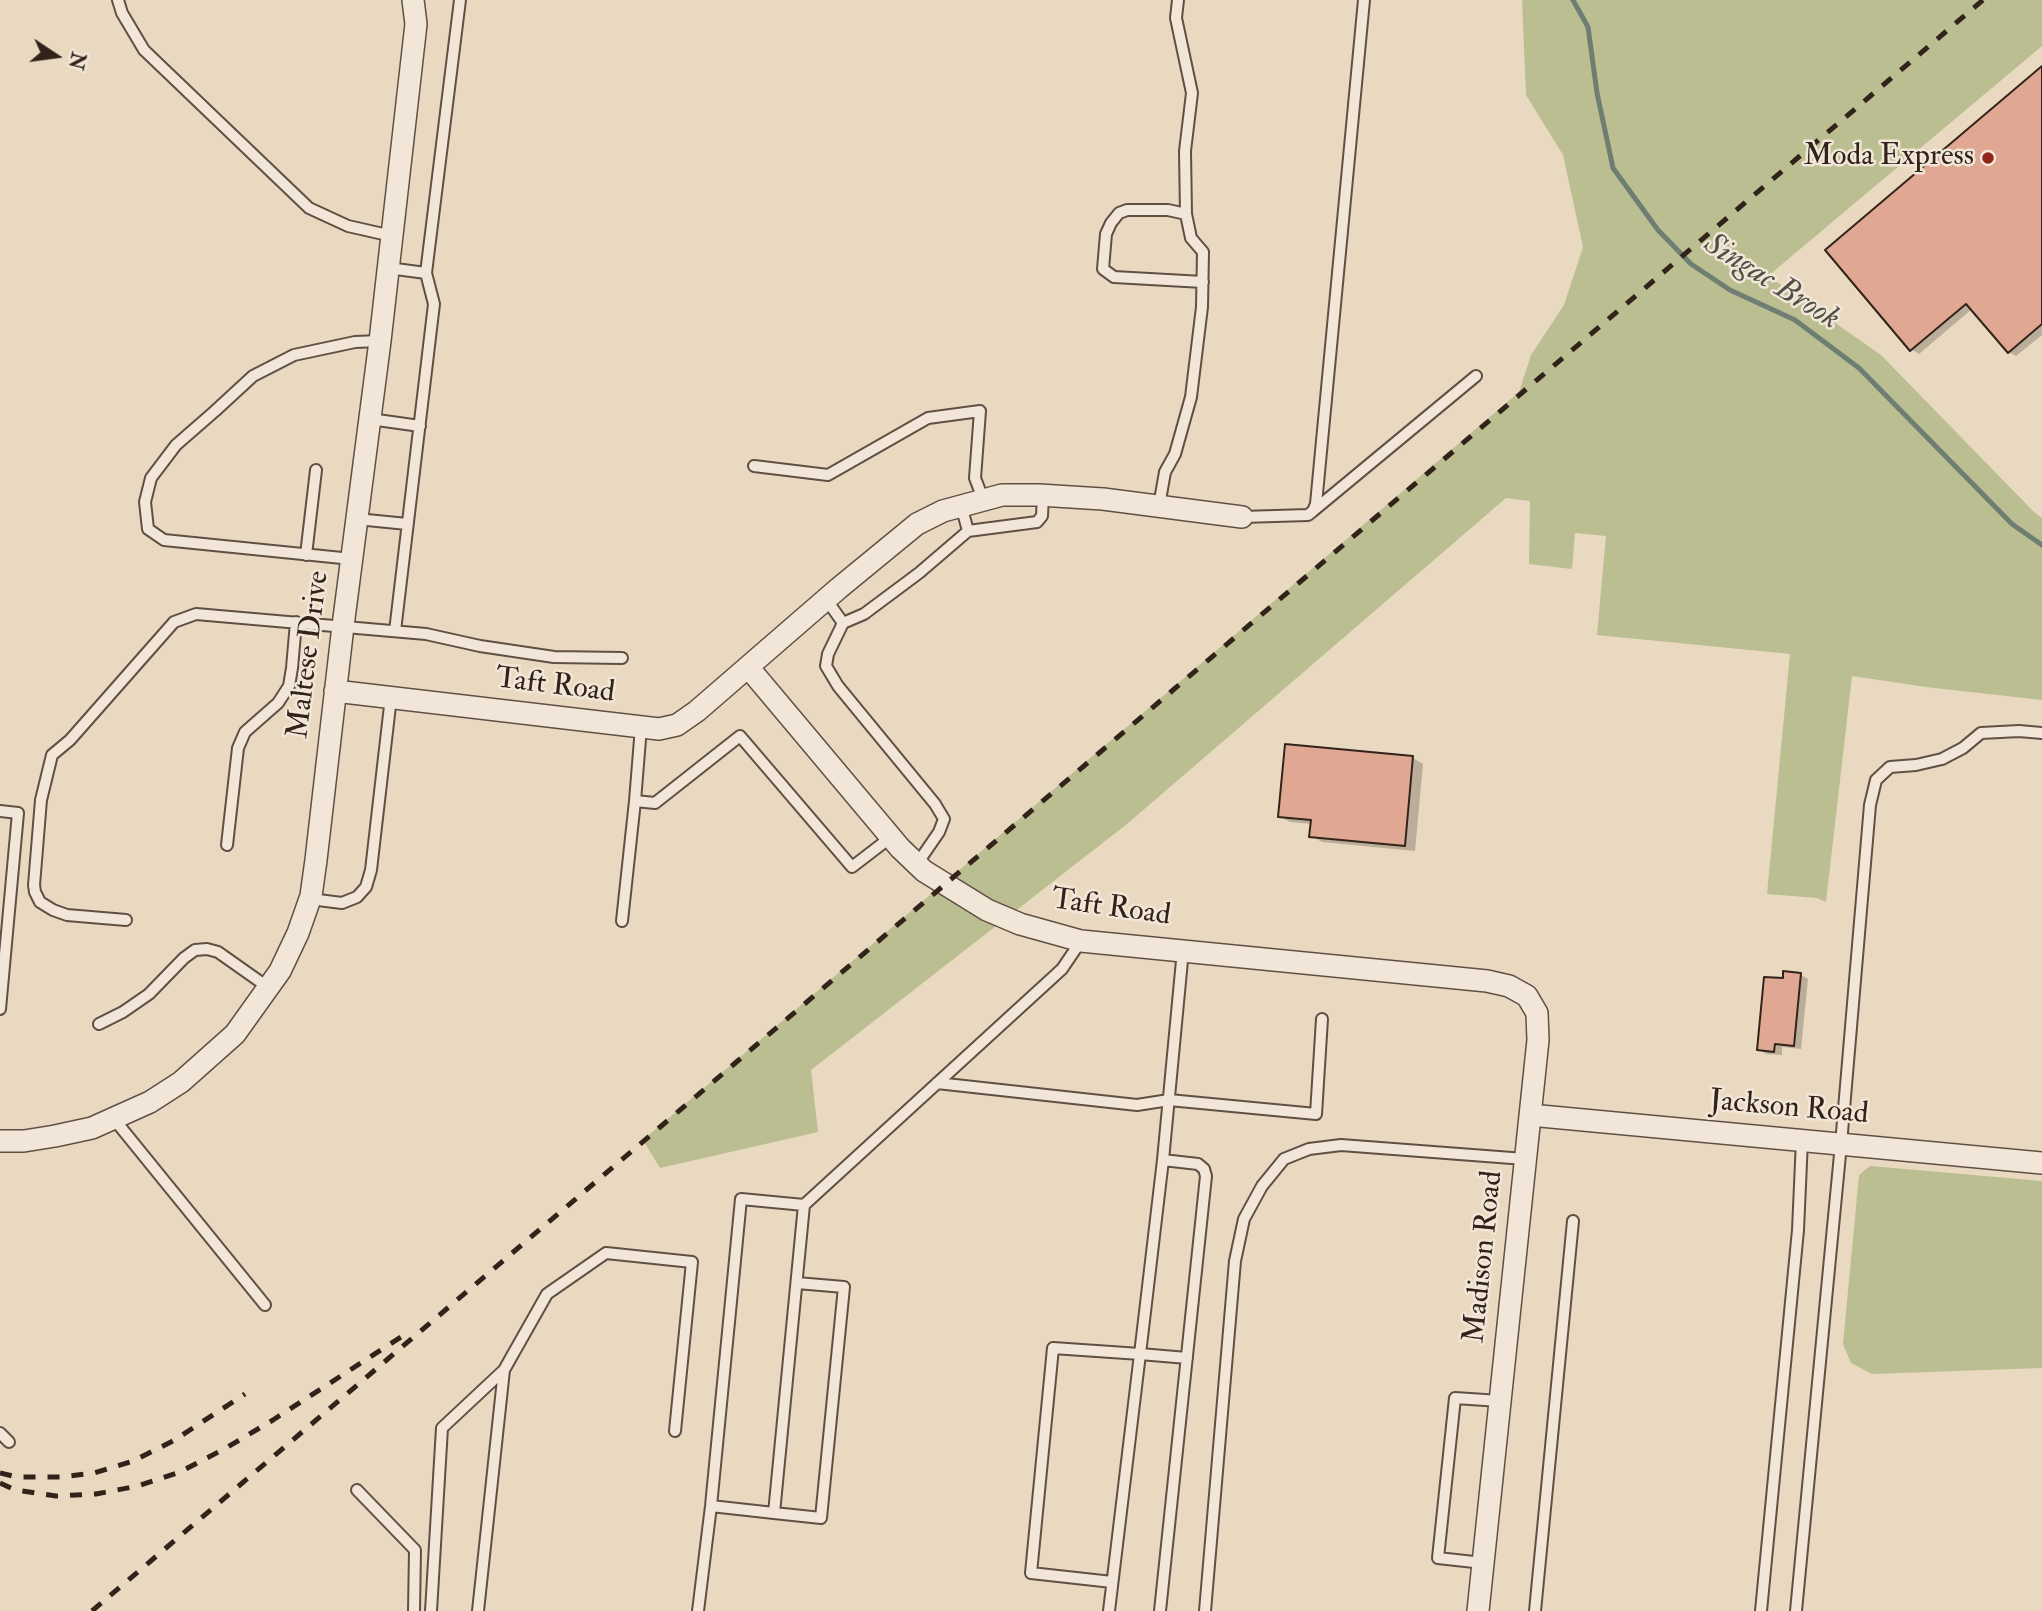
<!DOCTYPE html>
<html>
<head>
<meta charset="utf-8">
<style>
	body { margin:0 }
	#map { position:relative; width:2042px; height:1611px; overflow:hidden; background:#e9d9c1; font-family:"IM FELL Double Pica",serif }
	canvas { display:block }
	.north { position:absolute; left:21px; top:21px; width:70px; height:70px; -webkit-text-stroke:5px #f1e6d7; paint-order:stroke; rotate:103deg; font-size:19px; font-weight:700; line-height:28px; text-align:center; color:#32231a }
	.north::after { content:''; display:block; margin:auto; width:24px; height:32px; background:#32231a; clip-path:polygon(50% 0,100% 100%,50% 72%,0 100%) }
</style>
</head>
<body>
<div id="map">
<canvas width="2042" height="1611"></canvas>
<div class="north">N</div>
</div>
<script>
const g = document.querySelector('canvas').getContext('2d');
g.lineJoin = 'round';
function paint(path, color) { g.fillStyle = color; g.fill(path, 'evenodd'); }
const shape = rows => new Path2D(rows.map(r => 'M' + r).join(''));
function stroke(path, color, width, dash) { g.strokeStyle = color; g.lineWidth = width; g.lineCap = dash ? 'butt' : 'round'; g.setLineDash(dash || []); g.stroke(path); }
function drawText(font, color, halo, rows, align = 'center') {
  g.font = font + ' "IM FELL Double Pica",serif'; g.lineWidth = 5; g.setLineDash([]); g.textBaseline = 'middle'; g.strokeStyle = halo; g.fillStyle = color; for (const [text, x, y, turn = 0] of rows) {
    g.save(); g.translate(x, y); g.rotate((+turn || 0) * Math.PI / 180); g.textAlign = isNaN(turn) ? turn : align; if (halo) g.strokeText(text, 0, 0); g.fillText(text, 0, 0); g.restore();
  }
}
paint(shape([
	[1522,0,2042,0,2042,46,1768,276,1881,355,2034,512,2042,518,2042,700,1926,687,1852,676,1826,902,1817,898,1767,894,1790,654,1597,635,1606,536,1575,533,1572,569,1529,564,1530,501,1506,498,1127,824,811,1070,818,1132,660,1168,643,1140,1519,392,1531,355,1564,305,1583,247,1563,155,1526,95],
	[1870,1166,2042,1181,2042,1368,1872,1374,1851,1363,1843,1344,1859,1175]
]), '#babe90');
paint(shape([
	[2042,68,2042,335,2016,356,2009,352,1972,309,1919,354,1911,349],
	[1413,758,1423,764,1415,851,1322,842,1311,836,1312,824,1290,822,1279,816],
	[1801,975,1808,979,1801,1049,1782,1047,1782,1055,1766,1054,1759,1049,1784,980]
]), '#0003');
stroke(shape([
	[1573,0,1588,27,1597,93,1613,168,1658,230,1691,264,1730,290,1795,320,1859,368,2012,524,2042,545]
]), '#6f7e73', 5);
const building = shape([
	[2042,66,2042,324,2008,353,1966,304,1910,351,1825,250,2042,66],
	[1285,744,1413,756,1405,846,1309,837,1311,820,1278,817,1285,744],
	[1783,971,1801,973,1794,1046,1775,1044,1774,1052,1757,1050,1764,977,1783,978,1783,971]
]);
paint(building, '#e0a892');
stroke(building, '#32231a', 2);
const service = shape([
	[118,0,122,13,144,50,309,208,348,226,392,236],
	[1186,214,1168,210,1127,210,1119,213,1111,223,1106,234,1103,269,1114,277,1203,282],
	[388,268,426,273,460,0],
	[370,419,420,426],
	[754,466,828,475,928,418,980,411,975,478,983,499],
	[1159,506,1165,472,1175,454,1191,397,1202,307,1203,252,1191,238,1186,214,1185,151,1192,93,1176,18,1178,0],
	[1313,511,1476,376],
	[1242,517,1308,515,1313,511,1316,504,1364,0],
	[357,519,407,524],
	[968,531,1037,522,1042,516,1043,495],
	[306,555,316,470],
	[352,559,164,540,148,529,145,502,151,478,176,445,215,411,253,376,294,355,355,342,380,341],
	[826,599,843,623,828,654,826,666,838,686,935,804,944,819,939,832,917,864],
	[843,623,864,614,919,573,968,531,961,505],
	[395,631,434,304,426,273],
	[641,727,635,801,655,803,740,736,852,867,891,837],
	[0,811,18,813,0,1009],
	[227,845,238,748,245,732,278,703,289,686,292,668,296,622],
	[310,899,342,903,357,897,366,887,371,870,391,697],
	[126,920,67,915,53,910,40,902,35,892,34,885,41,800,52,755,70,740,174,622,196,614,426,634,480,646,554,657,622,658],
	[622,921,635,801],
	[99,1024,123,1012,149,994,184,958,195,950,207,949,218,952,269,988],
	[937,1083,1137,1105,1169,1100,1316,1114,1322,1019],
	[114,1119,265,1305],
	[1163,1160,1140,1354,1187,1358],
	[504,1370,547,1294,606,1253,692,1262,675,1431],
	[0,1433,9,1442],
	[357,1490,415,1550,414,1611],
	[711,1506,774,1513,804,1205],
	[774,1513,821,1518,844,1287,797,1283],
	[1483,1563,1438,1558,1455,1398,1500,1401],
	[431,1611,442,1428,504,1370,478,1611],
	[698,1611,711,1506,741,1199,804,1205,1062,969,1081,941],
	[1109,1611,1140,1354,1053,1348,1031,1573,1112,1582],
	[1160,1611,1206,1176,1204,1169,1198,1164,1163,1160,1183,950],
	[1205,1611,1235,1261,1244,1219,1262,1186,1284,1159,1309,1149,1341,1145,1525,1159],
	[1535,1611,1573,1221],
	[1761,1611,1798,1230,1802,1140],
	[1796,1611,1841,1144,1870,805,1876,780,1890,767,1916,765,1942,759,1963,748,1981,733,2019,731,2042,733]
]);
const minor = shape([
	[748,667,900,848,924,871,987,910,1020,924,1081,941,1487,981,1509,986,1527,996,1537,1013,1538,1040,1478,1611],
	[335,691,659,729,677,725,697,711,839,588,917,524,943,511,1002,495,1039,495,1103,499,1242,517],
	[1530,1115,2042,1163],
	[0,1141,24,1141,55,1136,92,1128,150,1102,181,1082,235,1034,280,971,298,933,311,896,316,860,343,626,380,341,416,24,413,0]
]);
stroke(service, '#605044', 14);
stroke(minor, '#605044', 24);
stroke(service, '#f1e6d7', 10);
stroke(minor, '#f1e6d7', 21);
stroke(shape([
	[0,1473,17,1477,60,1477,94,1473,133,1461,173,1441,245,1394],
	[0,1483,15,1490,56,1496,96,1494,138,1486,180,1472,226,1448,273,1420,404,1335],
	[92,1611,1983,0]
]), '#32231a', 5, [12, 12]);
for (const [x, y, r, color] of [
	[1988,158,7,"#8f2418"]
]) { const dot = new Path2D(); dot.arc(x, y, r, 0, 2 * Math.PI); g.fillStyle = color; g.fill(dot); stroke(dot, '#f1e6d7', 2.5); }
drawText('30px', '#32231a', '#f1e6d7', [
	["Moda Express",1974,158]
], 'right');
drawText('30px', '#32231a', '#f1e6d7', [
	["Maltese Drive",310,655,-83],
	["Taft Road",555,687,7],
	["Taft Road",1111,909,8],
	["Jackson Road",1789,1109,5],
	["Madison Road",1485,1257,-84]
]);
drawText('italic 32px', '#515047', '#f1e6d7', [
	["Singac Brook",1771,283,32]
]);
</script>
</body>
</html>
